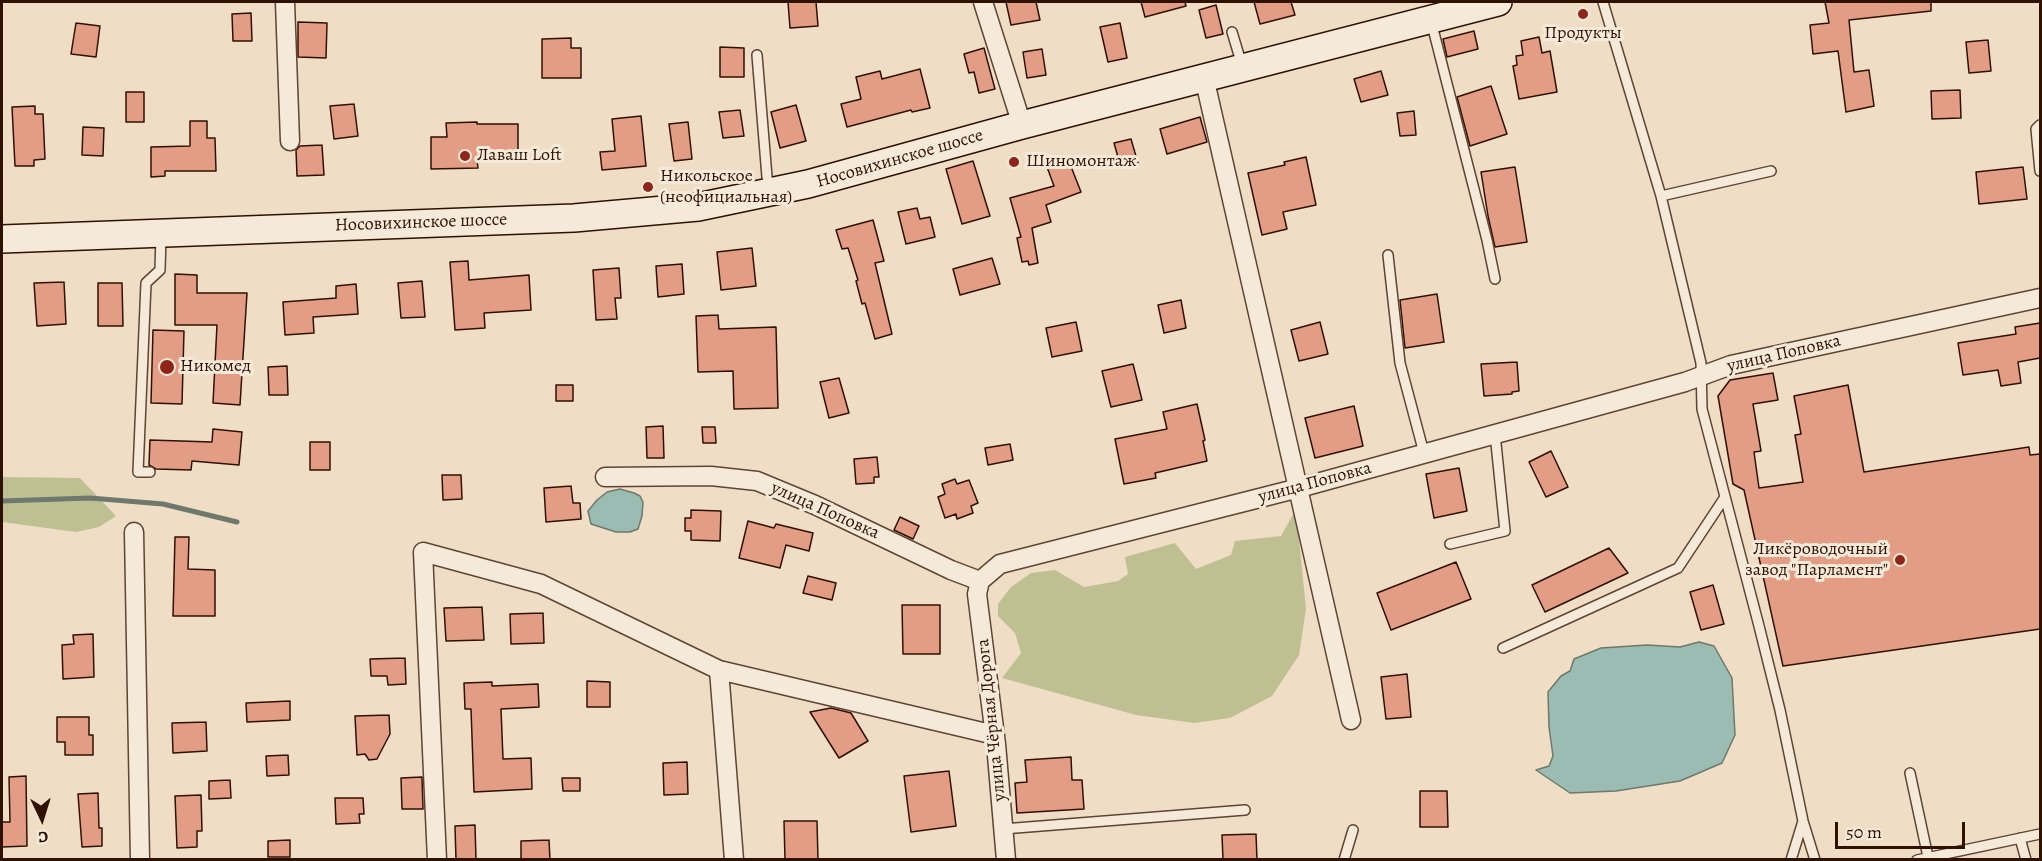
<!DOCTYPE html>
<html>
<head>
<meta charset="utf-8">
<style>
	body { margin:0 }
	#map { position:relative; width:2042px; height:861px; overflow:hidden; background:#efdec5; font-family:Alegreya,serif }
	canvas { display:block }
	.frame { position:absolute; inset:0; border:3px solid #2f1101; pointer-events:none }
	.north { position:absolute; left:12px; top:789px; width:60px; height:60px; -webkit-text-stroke:4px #f5ead9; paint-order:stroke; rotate:176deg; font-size:16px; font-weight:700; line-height:24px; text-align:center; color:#2f1101 }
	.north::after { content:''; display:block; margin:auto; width:21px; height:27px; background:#2f1101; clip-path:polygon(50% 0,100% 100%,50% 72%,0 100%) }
	.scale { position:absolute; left:1835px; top:822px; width:130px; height:27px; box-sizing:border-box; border:3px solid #2f1101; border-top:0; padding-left:8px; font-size:18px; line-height:21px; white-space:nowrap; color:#2f1101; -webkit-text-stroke:4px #f5ead9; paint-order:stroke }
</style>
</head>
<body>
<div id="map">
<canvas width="2042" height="861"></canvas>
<div class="frame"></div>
<div class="north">С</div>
<div class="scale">50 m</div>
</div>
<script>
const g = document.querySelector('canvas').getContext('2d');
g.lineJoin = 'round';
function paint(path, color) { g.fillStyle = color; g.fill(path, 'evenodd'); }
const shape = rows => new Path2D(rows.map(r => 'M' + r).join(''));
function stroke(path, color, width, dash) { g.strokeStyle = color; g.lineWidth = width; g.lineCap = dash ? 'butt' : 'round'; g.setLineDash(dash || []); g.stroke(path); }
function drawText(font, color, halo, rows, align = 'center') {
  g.font = font + ' Alegreya,serif'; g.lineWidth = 6; g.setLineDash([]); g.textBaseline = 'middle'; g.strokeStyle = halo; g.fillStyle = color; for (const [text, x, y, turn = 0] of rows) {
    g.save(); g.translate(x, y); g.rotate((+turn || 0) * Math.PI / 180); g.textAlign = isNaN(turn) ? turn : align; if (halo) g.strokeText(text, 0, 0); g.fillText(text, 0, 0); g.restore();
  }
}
paint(shape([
	[2,477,80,478,116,516,99,527,76,532,2,522],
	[1296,509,1306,609,1299,655,1272,696,1230,718,1194,723,1136,715,1002,678,1021,653,1015,633,998,616,998,604,1011,587,1031,573,1055,570,1084,587,1118,581,1128,574,1125,557,1175,543,1196,569,1231,555,1235,541,1281,536]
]), '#bfc091');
const water = shape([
	[620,489,634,493,640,496,643,502,642,516,638,529,630,532,616,532,591,524,588,511,597,500,607,492,620,489],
	[1699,642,1714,646,1732,678,1735,735,1722,763,1680,781,1616,791,1570,793,1536,770,1549,766,1553,756,1549,727,1548,692,1561,676,1570,671,1574,659,1601,648,1647,645,1680,647,1699,642]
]);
paint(water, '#9abcb3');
stroke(water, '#6f786c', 1.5);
stroke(shape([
	[2,501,90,498,163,504,237,522]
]), '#6f786c', 5);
const building = shape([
	[788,2,816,2,818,26,790,28,788,2],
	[1006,2,1036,2,1040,20,1011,25,1006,2],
	[1141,2,1185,2,1186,6,1145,17,1141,2],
	[1254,2,1291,2,1295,15,1260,24,1254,2],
	[1825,2,1931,2,1931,11,1849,20,1854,72,1869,70,1874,106,1846,112,1838,51,1813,54,1810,25,1829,23,1825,2],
	[1216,5,1223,34,1206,38,1199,10,1216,5],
	[251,13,252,41,233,41,232,14,251,13],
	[298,22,327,23,326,58,298,57,298,22],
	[76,23,100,26,96,57,71,54,76,23],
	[1120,23,1127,58,1108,62,1100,27,1120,23],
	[1474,31,1478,49,1447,57,1443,39,1474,31],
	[1539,37,1542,53,1550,51,1557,92,1519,99,1513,66,1517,65,1516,56,1523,55,1521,41,1539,37],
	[571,38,571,48,581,48,581,78,542,78,542,39,571,38],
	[1988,40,1991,71,1969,73,1966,42,1988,40],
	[720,47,744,48,744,77,720,77,720,47],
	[984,48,995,89,979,93,974,72,969,73,964,54,984,48],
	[1042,49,1046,75,1027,78,1023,52,1042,49],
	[920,69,930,108,912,112,911,110,847,127,841,104,861,99,856,77,880,71,882,79,920,69],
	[1381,71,1388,95,1361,102,1354,79,1381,71],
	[1491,86,1507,134,1470,146,1457,97,1491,86],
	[1960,90,1961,118,1932,119,1931,91,1960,90],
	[126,92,144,92,144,122,126,122,126,92],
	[354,104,358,136,334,139,330,106,354,104],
	[796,105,806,141,780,148,771,112,796,105],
	[35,106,35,114,43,114,45,159,34,160,34,166,15,166,12,107,35,106],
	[740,110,744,136,723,138,719,112,740,110],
	[1414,111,1416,135,1400,136,1397,113,1414,111],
	[641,116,646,166,602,170,600,152,615,151,612,119,641,116],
	[1200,117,1207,142,1167,154,1160,129,1200,117],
	[190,121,207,121,207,138,215,138,216,171,165,171,165,176,151,177,151,147,190,146,190,121],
	[477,122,477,124,518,124,518,159,477,160,478,168,431,169,431,137,447,137,446,123,477,122],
	[688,122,692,159,674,161,669,124,688,122],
	[83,127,104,128,103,156,82,155,83,127],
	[1131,139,1138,163,1121,168,1114,143,1131,139],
	[322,145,324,175,297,176,296,150,300,146,322,145],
	[1306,157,1316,205,1283,212,1287,229,1262,235,1248,173,1285,165,1284,162,1306,157],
	[1068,159,1081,192,1046,205,1051,222,1032,228,1038,263,1029,265,1028,261,1022,262,1017,238,1021,237,1010,198,1054,186,1047,167,1068,159],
	[973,161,990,216,962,224,946,169,973,161],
	[1515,167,1527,242,1495,247,1488,216,1481,172,1515,167],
	[2023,167,2027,199,1979,204,1976,172,2023,167],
	[917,208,920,219,930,217,935,237,906,244,898,212,917,208],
	[873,220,884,261,875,263,892,334,875,339,865,303,862,304,856,281,858,280,848,248,842,249,836,230,873,220],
	[752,248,756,286,721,290,717,252,752,248],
	[992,258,1000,284,960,295,953,269,992,258],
	[468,261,469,280,529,275,531,310,484,313,485,328,455,330,450,262,468,261],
	[682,264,684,294,658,297,656,266,682,264],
	[619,268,621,298,615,298,617,319,596,320,593,270,619,268],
	[175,274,197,275,197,293,247,293,240,405,213,403,217,325,175,325,175,274],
	[422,281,425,317,401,318,398,283,422,281],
	[64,282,66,324,37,326,34,283,64,282],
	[98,283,122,283,123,326,98,326,98,283],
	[356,284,358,314,313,317,314,333,285,335,283,302,336,298,336,286,356,284],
	[1437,294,1444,342,1405,348,1400,300,1437,294],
	[1181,300,1186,328,1164,333,1158,305,1181,300],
	[718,315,719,329,776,327,778,408,734,409,733,371,698,372,696,316,718,315],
	[1076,322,1082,351,1052,357,1046,328,1076,322],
	[1320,322,1328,354,1299,361,1291,330,1320,322],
	[2040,323,2040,358,2018,362,2021,383,2001,386,1998,370,1963,375,1958,343,2016,334,2015,327,2040,323],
	[153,330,184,331,182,404,151,403,153,330],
	[1517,362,1519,391,1512,392,1512,394,1484,396,1481,364,1517,362],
	[1133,364,1142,400,1111,407,1102,371,1133,364],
	[287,366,288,395,269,395,268,367,287,366],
	[1773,373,1778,400,1753,404,1761,451,1754,452,1759,488,1803,482,1795,435,1801,434,1794,396,1848,385,1864,472,2029,447,2030,455,2040,454,2040,629,1783,666,1744,490,1733,484,1718,396,1730,380,1773,373],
	[839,378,849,413,829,418,820,382,839,378],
	[556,385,573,385,573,401,556,401,556,385],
	[1197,404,1205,440,1203,441,1207,461,1155,473,1156,478,1124,484,1115,439,1167,429,1163,412,1197,404],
	[1354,406,1363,446,1315,458,1305,418,1354,406],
	[663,426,664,458,647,458,646,427,663,426],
	[702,427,715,427,716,443,703,443,702,427],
	[213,429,242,432,239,465,192,461,191,470,156,469,149,465,150,440,212,442,213,429],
	[310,442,330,442,330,470,310,470,310,442],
	[1010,444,1013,460,988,465,985,448,1010,444],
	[1551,451,1568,487,1546,497,1529,462,1551,451],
	[877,457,879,477,874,477,874,483,856,484,854,459,877,457],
	[1459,468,1467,511,1434,518,1426,474,1459,468],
	[442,475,461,475,462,499,443,500,442,475],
	[955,479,957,484,969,480,978,503,971,506,973,513,957,519,956,514,945,518,938,497,945,494,942,484,955,479],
	[571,486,573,503,580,503,581,519,546,522,544,488,571,486],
	[691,510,721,511,720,541,691,540,691,531,685,531,685,518,691,518,691,510],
	[900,517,919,526,913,539,894,530,900,517],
	[748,521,774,528,776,524,813,533,809,551,786,545,780,568,739,558,748,521],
	[175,537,189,537,188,569,215,570,215,616,173,616,175,537],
	[1609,548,1628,573,1545,612,1532,585,1609,548],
	[1456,562,1471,599,1391,630,1377,593,1456,562],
	[808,576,836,583,832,600,803,593,808,576],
	[1713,585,1724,624,1701,630,1690,592,1713,585],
	[902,605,940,605,940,654,903,654,902,605],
	[482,607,484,640,446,641,444,608,482,607],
	[543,613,544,643,511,644,510,614,543,613],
	[93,634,94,677,63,679,62,645,74,644,73,635,93,634],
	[405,658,406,684,388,685,387,676,371,676,370,659,405,658],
	[1407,674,1411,717,1386,719,1381,677,1407,674],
	[587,681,610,682,610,707,587,707,587,681],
	[492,682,492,686,538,684,539,707,501,709,503,759,531,758,532,789,474,792,471,709,465,709,464,683,492,682],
	[290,701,290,720,247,722,246,703,290,701],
	[831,708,851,713,868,741,839,758,810,712,831,708],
	[389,715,390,734,377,759,369,760,365,754,357,755,355,716,389,715],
	[57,717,89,717,89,735,93,735,93,755,65,755,65,742,57,742,57,717],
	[206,722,207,751,173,753,172,723,206,722],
	[288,755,289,775,267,776,266,756,288,755],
	[1071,757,1072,780,1082,780,1084,809,1017,813,1015,783,1027,782,1025,760,1071,757],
	[687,762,688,794,664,795,663,763,687,762],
	[949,771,956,826,911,832,904,776,949,771],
	[26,776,27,846,2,847,2,822,10,822,9,777,26,776],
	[422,777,423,809,402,809,401,778,422,777],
	[562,778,580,778,580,791,563,791,562,778],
	[230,780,231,798,209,799,209,781,230,780],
	[1420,791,1447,791,1448,827,1420,827,1420,791],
	[98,793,99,828,102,828,102,846,82,847,78,794,98,793],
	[201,795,202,831,197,831,197,847,177,848,175,796,201,795],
	[335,798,363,798,364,814,359,814,360,823,336,824,335,798],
	[784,821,817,821,818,860,785,860,784,821],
	[475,825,476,860,456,860,455,826,475,825],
	[1256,834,1257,860,1223,860,1222,835,1256,834],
	[290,840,290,857,268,857,268,841,290,840],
	[549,840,550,860,521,860,521,841,549,840]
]);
paint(building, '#e49d85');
stroke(building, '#2f1101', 1.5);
const service = shape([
	[1603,2,1661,196,1701,363,1702,409,1759,626,1780,710,1803,821,1815,860],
	[1431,21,1487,240,1495,279],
	[1232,32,1242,65],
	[757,55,767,177,770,190],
	[2040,125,2036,129,2040,171],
	[1661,196,1771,171],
	[1388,255,1400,363,1424,453],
	[150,472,138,472,146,283,160,270,161,235],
	[1450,544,1505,531,1495,434],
	[1503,648,1678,568,1725,497],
	[1910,773,1928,857],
	[1003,829,1245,810],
	[2020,838,2026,860],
	[1344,860,1353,830],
	[1791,860,1803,821],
	[1917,860,2040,834]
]);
const minor = shape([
	[285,2,290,141],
	[983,2,1022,125],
	[1204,77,1351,720],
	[605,477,711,476,757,481,815,505,951,570,980,581],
	[134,532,140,860],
	[980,581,1000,564,1299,488,1685,382,1731,365,2040,298],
	[980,581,977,594,996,744,1006,860],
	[719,670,734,860],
	[437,860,423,552,541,584,719,670,995,735]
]);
const secondary = shape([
	[2,239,574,218,698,207,808,184,1022,125,1498,2]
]);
stroke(service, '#5f4432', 12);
stroke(minor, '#5f4432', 21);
stroke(secondary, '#2f1101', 30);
stroke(service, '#f5ead9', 9);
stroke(minor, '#f5ead9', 18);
stroke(secondary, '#f5ead9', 27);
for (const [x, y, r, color] of [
	[1583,14,6,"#8f2418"],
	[465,156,6,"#8f2418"],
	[1014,162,6,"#8f2418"],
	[648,187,6,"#8f2418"],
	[167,367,8,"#8f2418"],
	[1900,560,6,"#8f2418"]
]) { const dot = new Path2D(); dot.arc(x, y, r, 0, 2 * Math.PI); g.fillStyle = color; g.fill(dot); stroke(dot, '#f5ead9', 2); }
drawText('18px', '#2f1101', '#f5ead9', [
	["Продукты",1583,34,"center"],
	["Лаваш Loft",477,156],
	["Шиномонтаж",1026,162],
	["Никольское",660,177],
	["(неофициальная)",660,198],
	["Никомед",180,367],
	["Ликёроводочный",1888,550,"right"],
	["завод \"Парламент\"",1888,571,"right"]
], 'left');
drawText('18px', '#2f1101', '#f5ead9', [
	["Носовихинское шоссе",900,159,-16],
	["Носовихинское шоссе",421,223,-2],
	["улица Поповка",1784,354,-13],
	["улица Поповка",1315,483,-15],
	["улица Поповка",825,511,24],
	["улица Чёрная Дорога",992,720,-96]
]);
</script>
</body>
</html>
